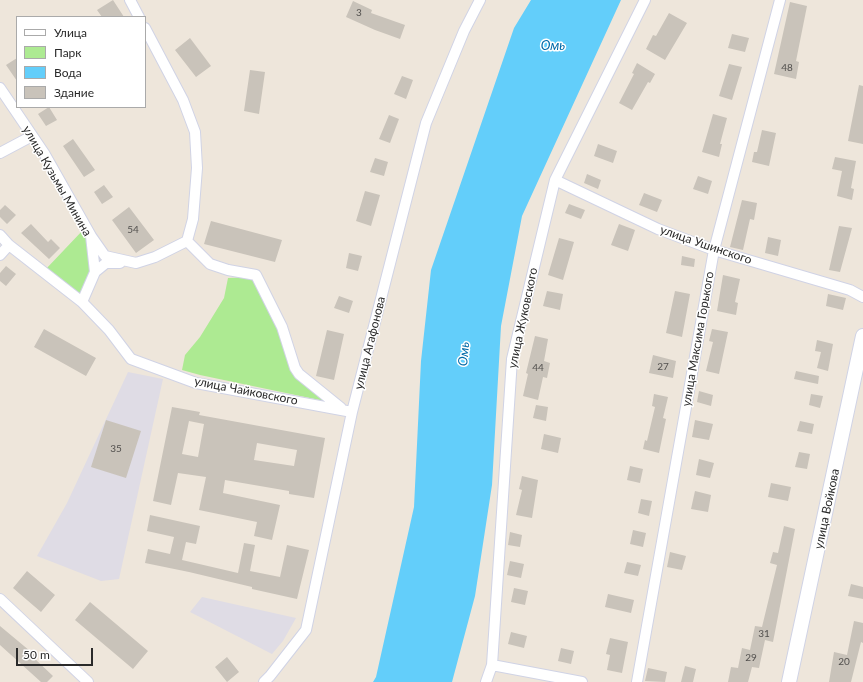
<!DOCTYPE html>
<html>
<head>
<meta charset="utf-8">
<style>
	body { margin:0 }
	#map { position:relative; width:863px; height:682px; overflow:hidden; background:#eee6db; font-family:Lato,sans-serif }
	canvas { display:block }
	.legend { position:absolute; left:16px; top:16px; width:130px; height:92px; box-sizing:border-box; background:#fff; border:1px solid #aaa; margin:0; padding:5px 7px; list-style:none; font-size:12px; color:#2a2a2a }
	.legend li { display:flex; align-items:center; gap:8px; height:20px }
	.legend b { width:20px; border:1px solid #aaa }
	.scale { position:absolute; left:16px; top:648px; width:77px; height:18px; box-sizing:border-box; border:2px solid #2a2a2a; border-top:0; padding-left:5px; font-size:12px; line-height:14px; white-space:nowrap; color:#2a2a2a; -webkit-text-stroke:3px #fff; paint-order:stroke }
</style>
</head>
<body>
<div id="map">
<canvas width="863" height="682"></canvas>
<ul class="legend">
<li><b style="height:5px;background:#fff"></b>Улица</li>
<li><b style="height:11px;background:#adea92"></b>Парк</li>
<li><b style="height:11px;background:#63cefa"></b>Вода</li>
<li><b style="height:11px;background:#c9c3ba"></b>Здание</li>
</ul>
<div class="scale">50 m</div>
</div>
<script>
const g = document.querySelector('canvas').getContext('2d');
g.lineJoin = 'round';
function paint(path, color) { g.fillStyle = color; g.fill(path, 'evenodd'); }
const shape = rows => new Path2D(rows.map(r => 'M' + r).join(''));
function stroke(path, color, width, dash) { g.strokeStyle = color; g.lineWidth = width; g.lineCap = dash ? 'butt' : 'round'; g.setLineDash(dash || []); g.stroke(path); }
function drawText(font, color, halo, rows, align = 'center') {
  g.font = font + ' Lato,sans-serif'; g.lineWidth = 3; g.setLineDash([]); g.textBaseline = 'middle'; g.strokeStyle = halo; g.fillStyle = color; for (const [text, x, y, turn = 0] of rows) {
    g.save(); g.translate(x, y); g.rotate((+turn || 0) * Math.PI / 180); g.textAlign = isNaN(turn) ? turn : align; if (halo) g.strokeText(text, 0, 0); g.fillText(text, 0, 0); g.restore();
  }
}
paint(shape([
	[128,372,163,379,119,579,101,581,37,556,67,503],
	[202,597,296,618,283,641,272,654,190,612]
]), '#dfdce5');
paint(shape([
	[83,230,89,238,93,272,81,300,45,270],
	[253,277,281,332,294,372,329,402,200,375,182,370,185,355,200,337,224,298,228,278]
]), '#adea92');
paint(shape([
	[531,0,621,0,522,216,501,326,492,485,475,596,452,682,373,682,376,677,414,507,421,361,431,270,514,28]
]), '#63cefa');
paint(shape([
	[113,0,124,17,102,17,97,10],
	[353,1,372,10,371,13,405,25,400,39,375,30,346,17],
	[790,2,807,6,796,61,799,62,796,79,774,74],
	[669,13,687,23,665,60,646,49,653,35,656,36],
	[732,34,749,38,745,52,728,48],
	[190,38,211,66,196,77,175,50],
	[17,58,17,81,6,65],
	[637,63,655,74,650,83,648,82,632,110,619,103,634,74,632,73],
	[729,64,742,67,732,100,719,96],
	[250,70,265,72,259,114,244,111],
	[402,76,413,80,406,99,394,94],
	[859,85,863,86,863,144,848,141],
	[49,107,57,120,46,126,38,114],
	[713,114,727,118,720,144,722,144,719,157,702,152],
	[389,115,399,119,390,143,379,139],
	[762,130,776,133,769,166,752,162,754,152,757,152],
	[73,139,95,170,84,177,63,146],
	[598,144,617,151,613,163,594,156],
	[835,157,856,161,851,188,854,189,852,200,837,196,842,171,832,169],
	[375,158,388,162,384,176,370,172],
	[587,174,601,180,598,189,584,183],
	[698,176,712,181,708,194,693,189],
	[104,185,113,197,102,204,94,192],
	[365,191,380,195,371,226,356,221],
	[644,193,662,200,657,212,639,205],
	[742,200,757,203,754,220,750,219,743,250,730,247],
	[569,204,585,210,581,219,565,213],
	[5,205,16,215,7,224,0,217,0,210],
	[129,207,154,240,136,253,112,220],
	[211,221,282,240,275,262,204,244],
	[31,224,48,242,51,239,60,248,49,259,21,233],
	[619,224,635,230,628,251,611,245],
	[839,226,852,228,840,272,829,270],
	[768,237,781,240,778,256,765,253],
	[559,238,574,242,563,280,548,275],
	[349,253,362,256,358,271,346,268],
	[682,256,695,259,694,267,681,265],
	[6,266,16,274,6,286,0,281,0,273],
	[723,275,740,279,735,302,738,303,736,315,717,311],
	[547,291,563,294,560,310,543,306],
	[675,291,690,294,682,337,666,333],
	[828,294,846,298,843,310,826,306],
	[339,296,353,301,349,313,334,308],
	[44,329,96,358,86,376,34,347],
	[712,329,728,332,719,374,706,371,713,342,709,341],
	[327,330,344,334,334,380,316,376],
	[535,336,548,339,544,361,550,363,547,378,543,377,538,400,523,396,528,374,526,373],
	[817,340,833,344,828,371,817,368,821,352,815,351],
	[653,355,676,361,673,378,649,373],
	[796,371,819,376,818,384,794,379],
	[699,391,713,395,711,406,697,402],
	[654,394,668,397,663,418,666,419,659,453,643,449,645,440,647,441,655,407,652,406],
	[811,394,823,396,820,408,809,405],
	[536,405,548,407,546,421,533,418],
	[172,407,200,412,199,415,325,438,314,498,289,494,289,491,225,480,223,493,280,505,272,540,254,536,257,522,199,510,206,477,178,473,171,505,153,501],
	[189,421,204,424,198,457,182,454],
	[257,443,297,450,294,466,254,460],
	[106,420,141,431,126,478,91,467],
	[695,420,713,424,709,440,692,437],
	[800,421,814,424,812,434,797,431],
	[544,434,561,438,558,453,541,449],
	[799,452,810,454,807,469,795,467],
	[699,459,714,463,710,478,696,475],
	[630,466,643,469,640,483,627,480],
	[522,476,538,480,532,518,516,515,522,490,519,489],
	[771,483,791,487,788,501,768,497],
	[695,491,711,495,708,512,691,509],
	[641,499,652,501,649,516,638,513],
	[150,515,200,526,196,544,186,542,182,560,238,573,244,543,255,545,250,571,280,577,287,545,309,550,297,599,252,589,252,587,189,572,145,563,148,549,170,554,174,537,147,531],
	[784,526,795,529,773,642,765,640,759,668,752,667,748,682,728,682,731,667,738,668,742,648,750,650,755,626,762,627,777,565,770,563,773,552,778,553],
	[633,530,646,533,643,547,630,544],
	[510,532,522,535,520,547,508,545],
	[670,552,686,556,682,570,667,567],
	[510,561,524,564,521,578,507,575],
	[627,562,641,565,638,576,624,573],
	[27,571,55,595,41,612,13,588],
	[851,584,863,587,863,599,848,596],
	[514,588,528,591,525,605,511,602],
	[608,594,634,600,631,613,605,607],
	[90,602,148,651,133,669,75,620],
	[854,621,863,623,863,643,861,642,851,682,829,682,834,652,847,655],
	[0,626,36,656,34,658,53,676,47,682,41,682,0,645],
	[511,632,527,636,524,648,508,644],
	[610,638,628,642,622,673,607,670,610,655,606,654],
	[561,648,574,651,571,664,558,661],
	[227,657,239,672,227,682,215,667],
	[685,666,696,669,693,682,681,682],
	[648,668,667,672,665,682,645,681]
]), '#c9c3ba');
const street = shape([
	[130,0,139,17],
	[0,88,44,153,91,236,95,272,82,302],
	[0,153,32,136],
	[555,180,658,229,714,250,850,290,863,297],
	[0,235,9,245,82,302,109,330,131,359,196,383,352,412],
	[91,236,105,256,136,263,155,257,187,241,193,219,197,168,195,132,183,100,145,28],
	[187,241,210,264,228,270,256,275,282,327,295,368,299,374,341,408],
	[0,255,9,245],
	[95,272,106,263,120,263],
	[0,599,88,682],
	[492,665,582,682],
	[264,682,270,676,306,630,352,412,426,123,464,31,480,0],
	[486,682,492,665,512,359,555,180,645,0],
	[637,682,714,250,780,0]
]);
const secondary = shape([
	[789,682,863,336]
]);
stroke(street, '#d0d3e5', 12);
stroke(secondary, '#d0d3e5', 16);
stroke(street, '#fff', 10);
stroke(secondary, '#fff', 14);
drawText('10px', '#52504e', null, [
	["3",359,13],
	["48",787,68],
	["54",133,230],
	["27",663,367],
	["44",538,368],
	["35",116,449],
	["31",764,634],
	["29",751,658],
	["20",844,662]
]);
drawText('12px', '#2a2a2a', '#fff', [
	["улица Кузьмы Минина",57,181,60],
	["улица Ушинского",706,245,19],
	["улица Жуковского",523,318,-78],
	["улица Максима Горького",698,339,-80],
	["улица Агафонова",370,343,-76],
	["улица Чайковского",246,391,11],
	["улица Войкова",827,509,-78]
]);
drawText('italic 13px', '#006aa8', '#fff', [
	["Омь",553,46],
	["Омь",464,354,-85]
]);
</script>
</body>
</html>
